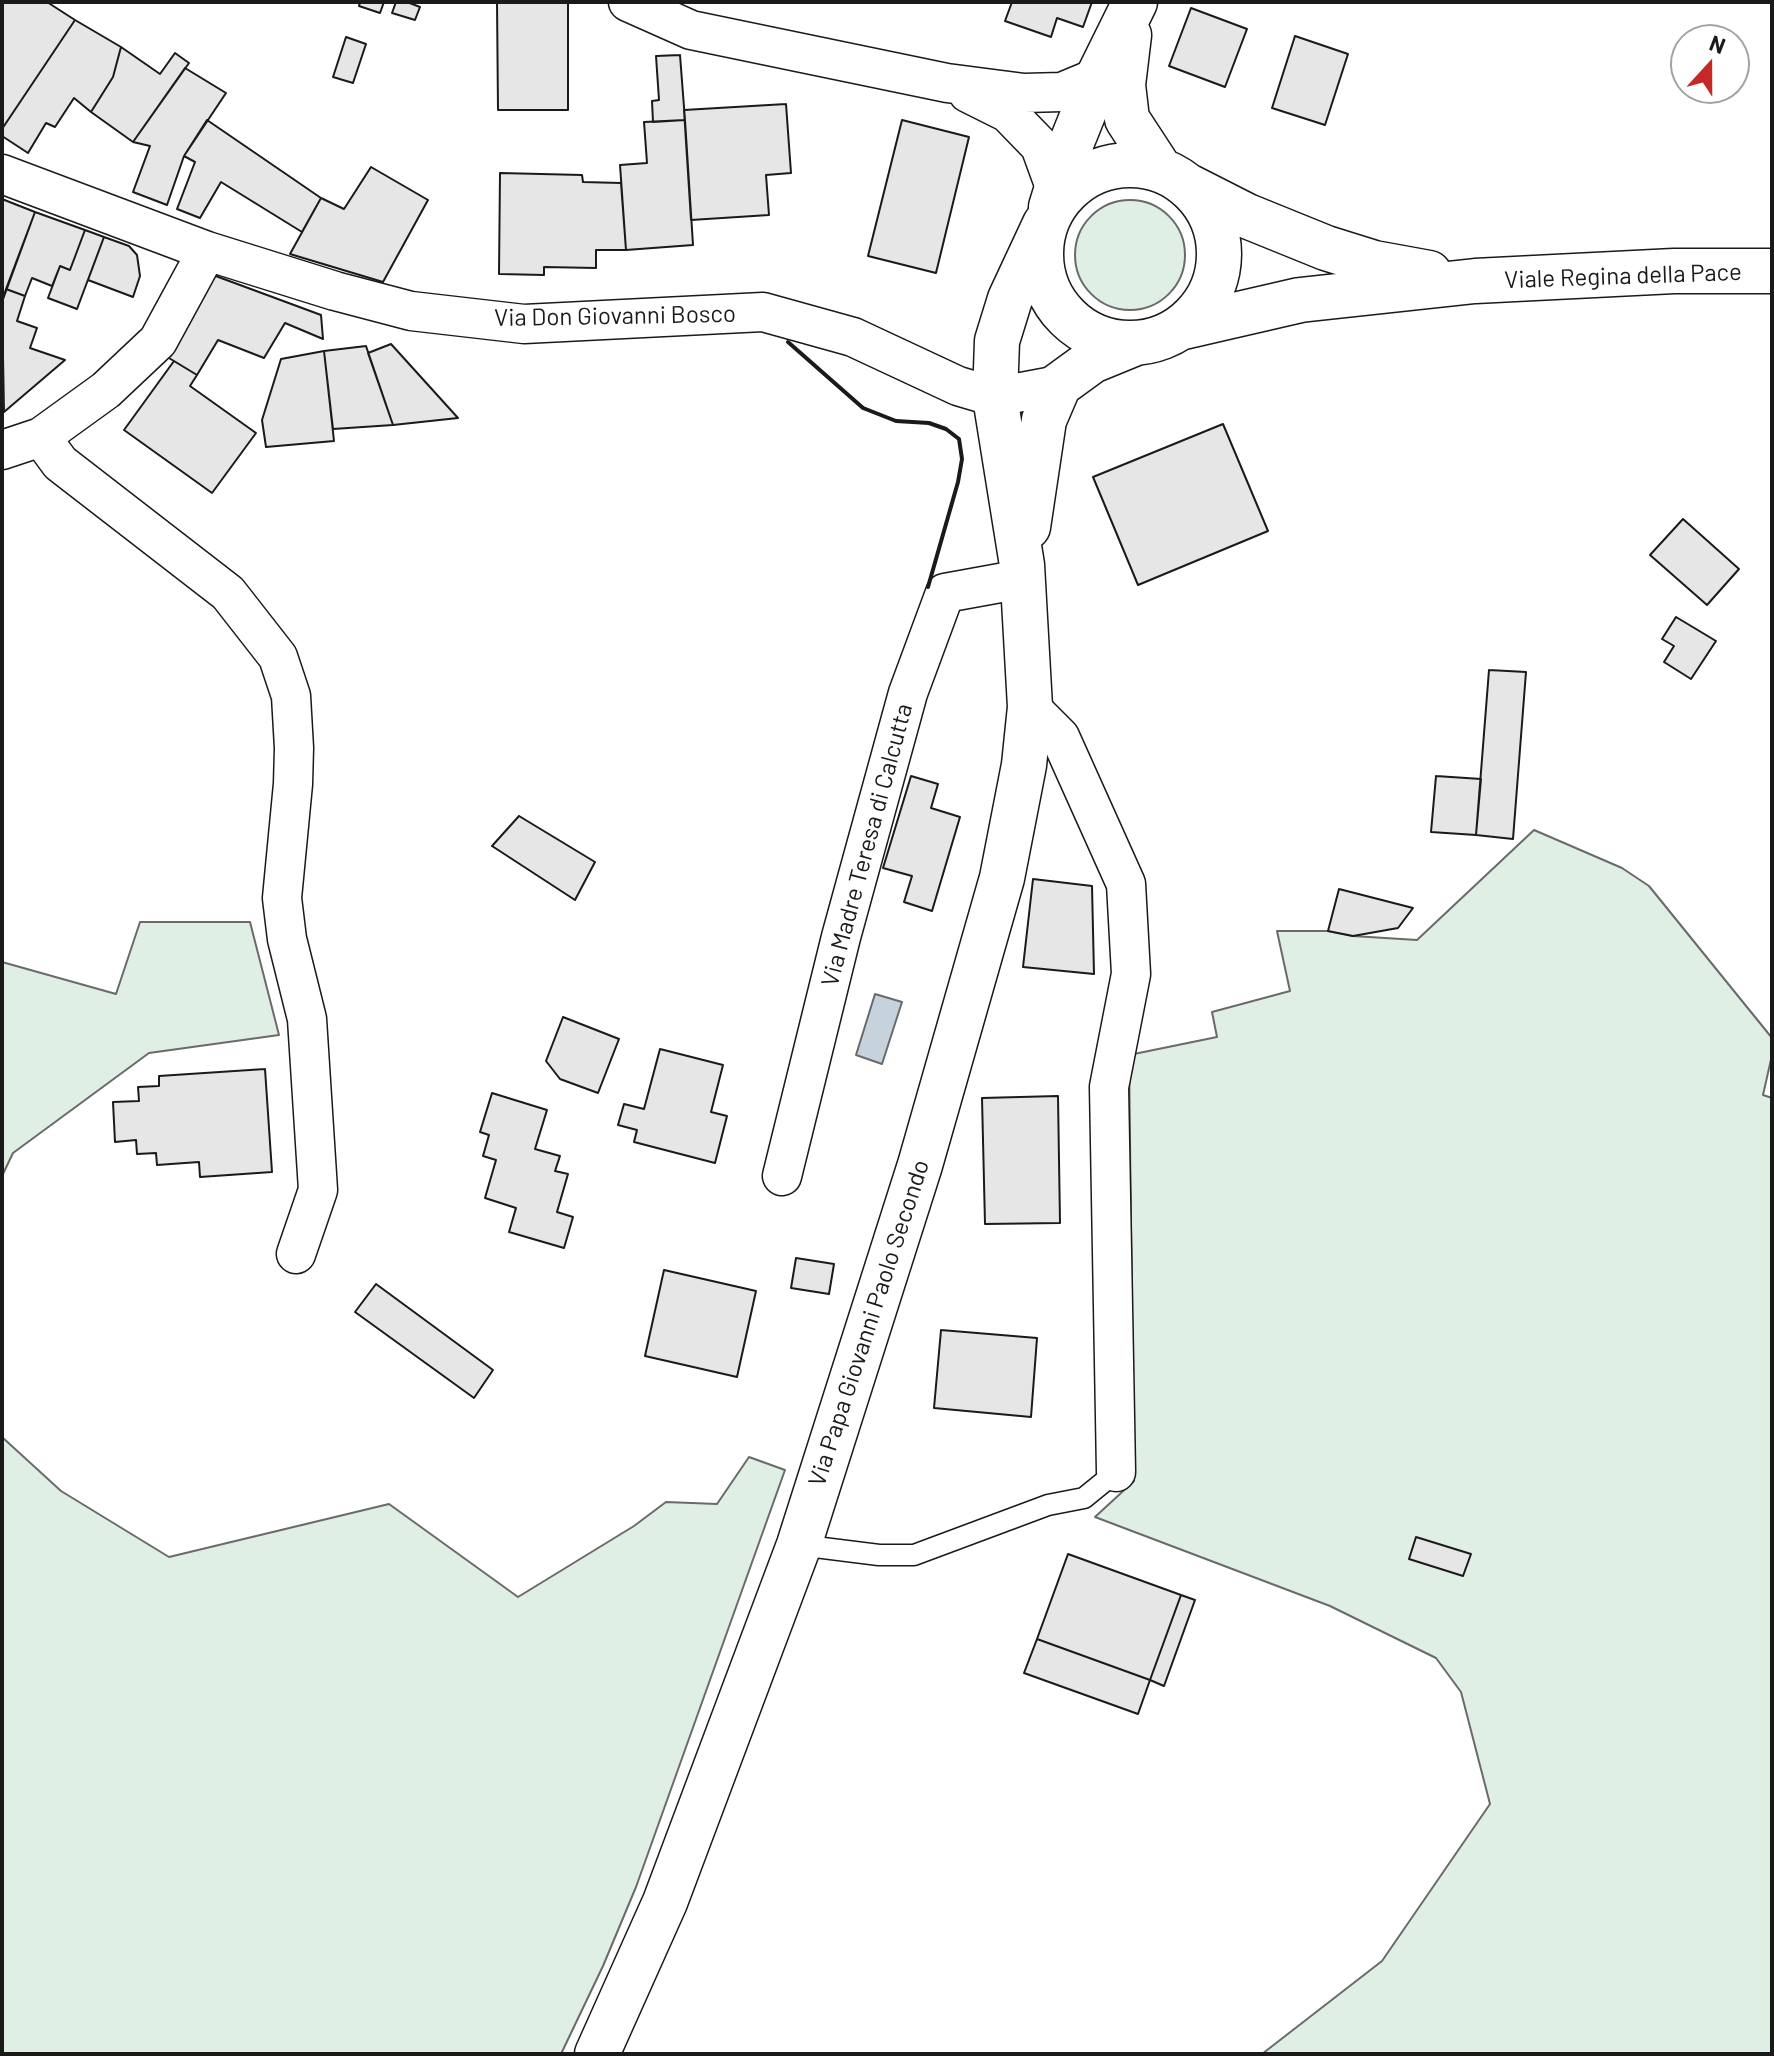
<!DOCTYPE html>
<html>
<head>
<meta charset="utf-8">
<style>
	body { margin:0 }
	#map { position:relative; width:1774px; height:2056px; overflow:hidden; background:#fff; font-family:Barlow,sans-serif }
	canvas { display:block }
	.frame { position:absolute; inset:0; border:4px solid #1a1a1a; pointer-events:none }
	.north { position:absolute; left:1670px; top:24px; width:80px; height:80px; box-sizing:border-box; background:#fff; border:2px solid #a3a3a3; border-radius:50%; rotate:21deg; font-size:22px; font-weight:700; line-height:32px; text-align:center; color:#1a1a1a }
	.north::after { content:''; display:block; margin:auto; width:28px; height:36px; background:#c62828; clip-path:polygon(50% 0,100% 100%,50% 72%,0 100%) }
</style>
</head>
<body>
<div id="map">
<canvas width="1774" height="2056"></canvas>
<div class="frame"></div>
<div class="north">N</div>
</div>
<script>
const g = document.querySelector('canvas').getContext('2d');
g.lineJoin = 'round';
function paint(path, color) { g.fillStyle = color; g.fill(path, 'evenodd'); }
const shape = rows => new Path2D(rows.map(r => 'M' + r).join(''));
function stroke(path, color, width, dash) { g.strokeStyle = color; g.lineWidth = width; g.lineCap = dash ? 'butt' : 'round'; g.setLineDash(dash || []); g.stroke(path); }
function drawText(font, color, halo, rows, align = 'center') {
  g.font = font + ' Barlow,sans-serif'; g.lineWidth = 6; g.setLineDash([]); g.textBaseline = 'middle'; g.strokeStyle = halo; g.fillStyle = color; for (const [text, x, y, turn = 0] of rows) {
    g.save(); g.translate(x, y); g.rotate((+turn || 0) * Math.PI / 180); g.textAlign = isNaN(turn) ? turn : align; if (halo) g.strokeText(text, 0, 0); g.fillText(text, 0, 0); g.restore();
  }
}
const green = shape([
	'1075 255a55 55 0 1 1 110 0a55 55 0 1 1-110 0Z',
	[1534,830,1622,868,1649,886,1772,1038,1772,1055,1763,1095,1772,1098,1772,2054,1262,2054,1382,1961,1490,1804,1461,1692,1436,1658,1330,1606,1095,1517,1134,1481,1129,1055,1217,1037,1212,1012,1290,991,1277,931,1328,931,1353,936,1417,940,1534,830],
	[140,922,250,922,279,1035,149,1053,13,1153,2,1176,2,962,116,994,140,922],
	[2,1437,61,1491,169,1557,389,1504,518,1597,634,1526,666,1502,717,1504,749,1457,785,1470,636,1887,603,1966,561,2054,2,2054,2,1437]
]);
paint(green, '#e0efe3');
stroke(green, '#6a6a6a', 2);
const water = shape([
	[875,994,902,1002,882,1064,856,1055,875,994]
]);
paint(water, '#c6d2dc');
stroke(water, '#6a6a6a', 2);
const building = shape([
	[2,2,47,2,75,20,2,129,2,2],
	[360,2,384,2,380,13,359,6,360,2],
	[396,2,407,2,420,7,415,20,392,13,396,2],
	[497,2,568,2,568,110,498,110,497,2],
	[1012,2,1092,2,1083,27,1057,18,1051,37,1005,21,1012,2],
	[1191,8,1247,29,1225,87,1169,66,1191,8],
	[75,20,121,47,113,77,91,112,74,98,55,127,46,123,28,153,2,136,2,129,75,20],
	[1295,36,1348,54,1325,125,1272,108,1295,36],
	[346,37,366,44,353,83,333,77,346,37],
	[121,47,160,74,175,53,189,63,133,142,91,112,113,77,121,47],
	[680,55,685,120,653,122,652,101,659,100,656,56,680,55],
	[185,68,226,93,184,156,167,205,133,192,150,146,133,142,185,68],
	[786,104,791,173,766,175,769,215,691,220,684,110,786,104],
	[207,120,321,198,302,232,221,182,200,218,177,209,195,162,184,156,207,120],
	[685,120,693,245,626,250,620,165,647,163,644,122,685,120],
	[902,120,969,137,936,273,868,256,902,120],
	[371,167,428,200,383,282,290,254,321,198,344,209,371,167],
	[500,173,582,175,583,182,621,183,626,250,596,250,596,268,544,267,544,275,499,274,500,173],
	[2,199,35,212,2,302,2,199],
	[35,212,85,230,70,270,60,266,52,286,32,278,25,296,6,289,35,212],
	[85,230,104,237,77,309,48,298,60,266,70,270,85,230],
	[104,237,129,246,137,255,140,276,133,297,88,280,104,237],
	[213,275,321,315,323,339,285,323,264,358,218,340,197,375,164,355,213,275],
	[6,289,25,296,17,321,37,328,30,348,65,360,4,412,2,302,6,289],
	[391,344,458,418,393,425,368,353,391,344],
	[366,346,393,425,333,429,324,351,366,346],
	[324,351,334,441,266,447,262,420,281,359,324,351],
	[174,361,197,375,190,386,256,433,212,493,124,430,174,361],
	[1223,424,1268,531,1138,585,1093,477,1223,424],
	[1683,519,1739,569,1707,605,1650,555,1683,519],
	[1676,617,1716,641,1691,679,1664,662,1674,646,1662,639,1676,617],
	[1489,670,1526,672,1513,839,1476,835,1489,670],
	[911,776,938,784,931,808,960,817,932,911,904,902,912,876,883,868,911,776],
	[1436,776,1481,779,1476,835,1431,832,1436,776],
	[519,816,595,862,575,900,492,846,519,816],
	[1033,879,1092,886,1094,974,1023,967,1033,879],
	[1339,889,1413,908,1398,928,1353,936,1328,931,1339,889],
	[563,1017,619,1039,598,1093,560,1079,546,1061,563,1017],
	[660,1049,723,1065,711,1112,727,1116,715,1163,634,1142,637,1130,618,1125,624,1104,644,1109,660,1049],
	[265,1069,272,1172,200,1177,199,1162,157,1165,156,1153,137,1154,136,1140,115,1142,113,1102,139,1101,138,1087,159,1086,159,1076,265,1069],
	[492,1093,547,1110,535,1149,560,1156,555,1171,568,1174,557,1212,573,1217,564,1248,509,1232,516,1208,485,1198,496,1160,483,1156,489,1135,480,1132,492,1093],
	[1058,1096,1060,1223,985,1224,982,1098,1058,1096],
	[796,1258,834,1264,829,1294,791,1288,796,1258],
	[664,1270,756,1291,737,1377,645,1356,664,1270],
	[376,1284,493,1370,474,1398,355,1312,376,1284],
	[941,1330,1037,1338,1031,1417,934,1408,941,1330],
	[1416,1537,1471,1554,1463,1576,1409,1559,1416,1537],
	[1068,1554,1181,1595,1150,1680,1037,1639,1068,1554],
	[1181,1595,1195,1600,1164,1686,1150,1680,1181,1595],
	[1037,1639,1150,1680,1138,1714,1024,1673,1037,1639]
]);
paint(building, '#e6e6e6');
stroke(building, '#1a1a1a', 2);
const lane = shape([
	[799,1545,879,1555,914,1555,1048,1505,1084,1498,1116,1472]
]);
const street = shape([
	[628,2,691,30,947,83,1024,93,1062,92,1098,77],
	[968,93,1008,113,1040,146,1056,190],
	[2,174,207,251,335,291,411,311,524,324,763,312,853,337,958,386,995,397,1059,385],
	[41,437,60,463,228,593,278,657,291,696,294,748,293,784,282,898,287,939,307,1019,318,1190,296,1254],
	[2,450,41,437,106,390,158,341,207,251],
	[1030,707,1060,737,1126,884,1131,974,1109,1087,1116,1472],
	[782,1176,841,937,908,693,945,593,1022,579]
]);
const secondary = shape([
	[1129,35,1123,85,1127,119,1159,168],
	'1041 254a89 89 0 1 1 178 0a89 89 0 1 1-178 0Z',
	[1190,187,1247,216,1326,248,1374,263,1429,273],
	[1051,207,1069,149,1098,77,1135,2],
	[1183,327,1300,300,1475,281,1674,271,1772,271],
	[1028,527,1044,420,1059,385,1092,361,1136,343],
	[597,2054,665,1902,799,1545,920,1165,1002,878,1024,765,1030,707,1022,565,995,397,997,341,1010,299,1045,224]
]);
stroke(lane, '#1a1a1a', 23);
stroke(street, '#1a1a1a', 41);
stroke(secondary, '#1a1a1a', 47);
stroke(lane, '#fff', 20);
stroke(street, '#fff', 38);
stroke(secondary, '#fff', 44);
stroke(shape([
	[788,342,863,408,896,421,929,423,946,429,959,439,962,459,958,482,928,587]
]), '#1a1a1a', 4);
drawText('24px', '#1a1a1a', '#fff', [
	["Viale Regina della Pace",1623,276,-2],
	["Via Don Giovanni Bosco",615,316,-1],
	["Via Madre Teresa di Calcutta",867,845,-75],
	["Via Papa Giovanni Paolo Secondo",869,1323,-72]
]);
</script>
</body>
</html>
